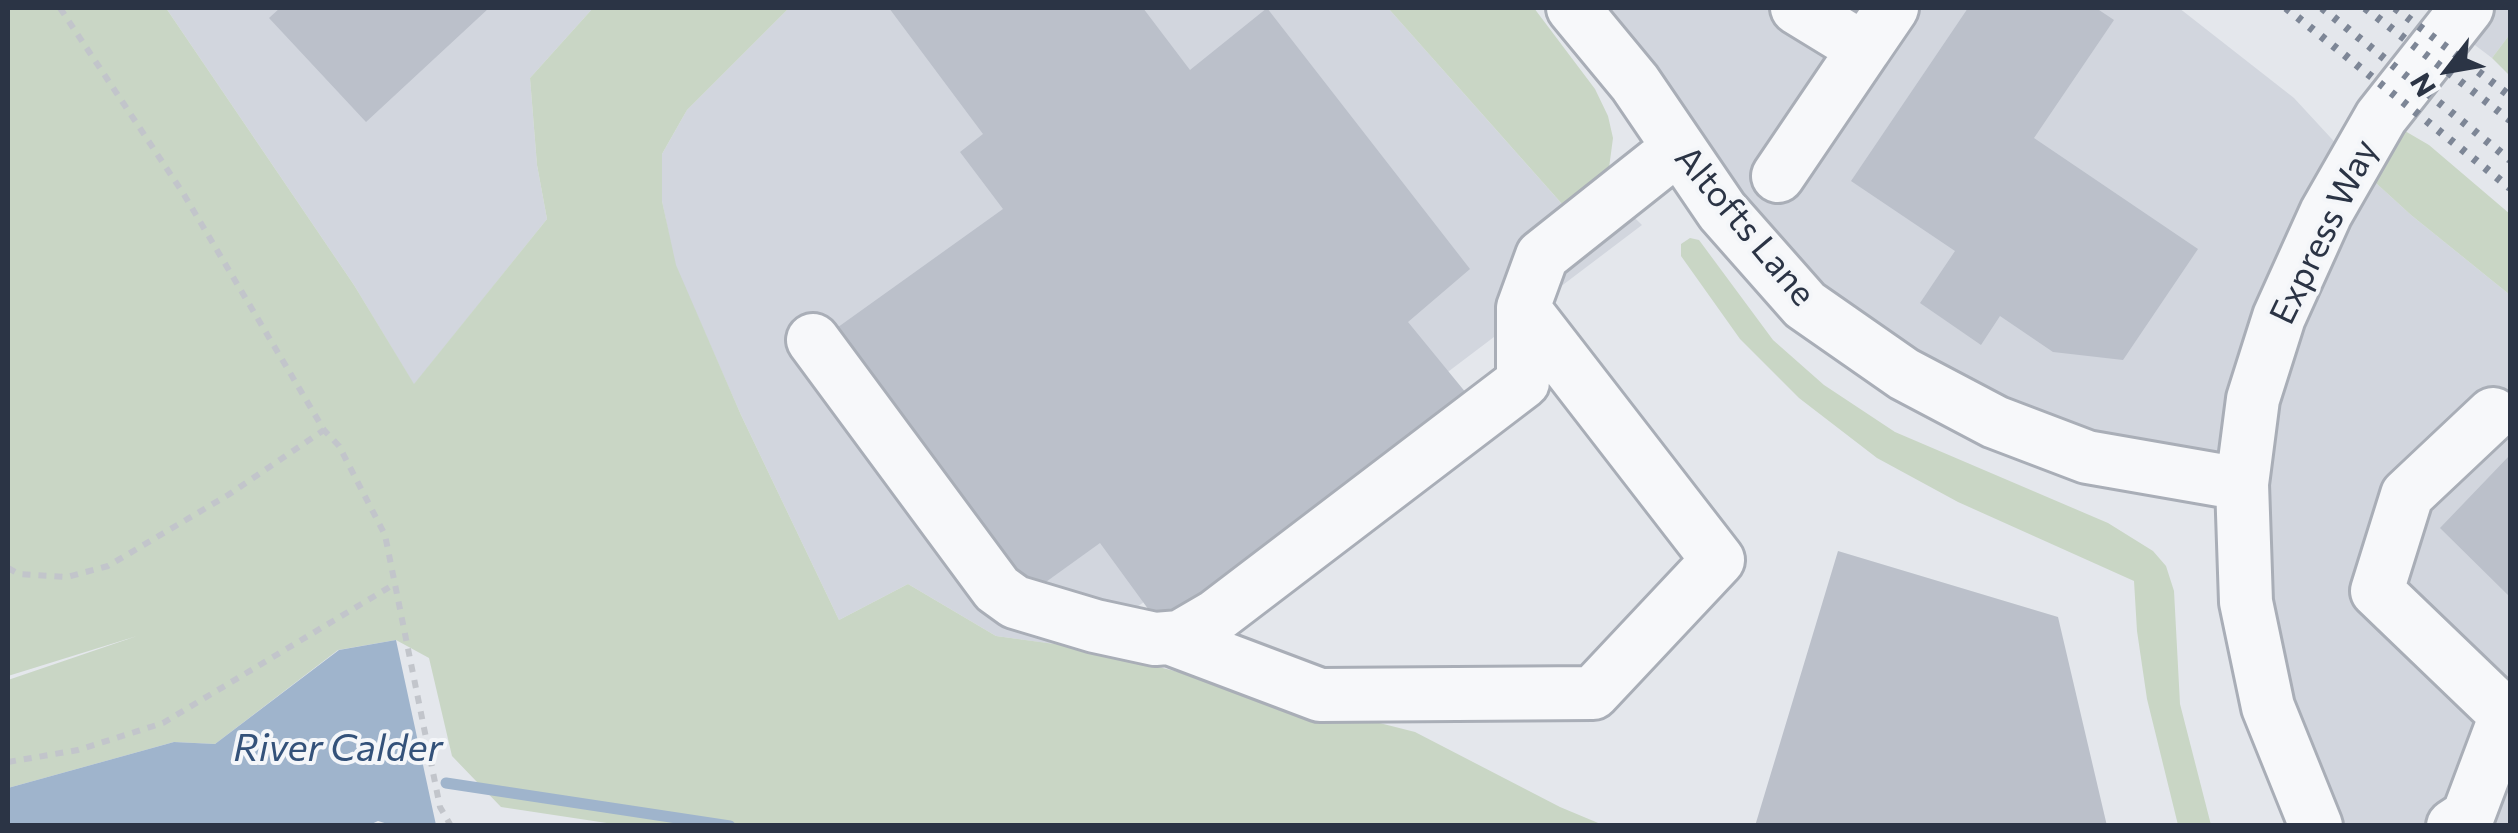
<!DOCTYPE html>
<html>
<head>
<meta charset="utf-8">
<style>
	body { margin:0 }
	#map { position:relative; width:2518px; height:833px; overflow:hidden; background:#e4e7ec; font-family:Commissioner,sans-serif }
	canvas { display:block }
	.frame { position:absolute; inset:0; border:10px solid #2b3445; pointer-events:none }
	.north { position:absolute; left:2398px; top:20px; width:100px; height:100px; -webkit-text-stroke:8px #f4f6f9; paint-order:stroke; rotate:239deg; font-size:28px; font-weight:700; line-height:40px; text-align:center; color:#2b3445 }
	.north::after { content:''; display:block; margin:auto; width:35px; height:45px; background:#2b3445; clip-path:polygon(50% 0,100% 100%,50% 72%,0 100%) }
</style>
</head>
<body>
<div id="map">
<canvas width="2518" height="833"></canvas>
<div class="frame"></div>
<div class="north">N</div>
</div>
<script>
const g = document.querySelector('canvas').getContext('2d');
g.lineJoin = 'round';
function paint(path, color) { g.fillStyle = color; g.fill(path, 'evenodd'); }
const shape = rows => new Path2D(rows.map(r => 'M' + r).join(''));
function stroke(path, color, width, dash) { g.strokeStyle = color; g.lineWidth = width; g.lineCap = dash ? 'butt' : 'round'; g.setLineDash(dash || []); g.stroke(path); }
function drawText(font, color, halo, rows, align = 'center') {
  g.font = font + ' Commissioner,sans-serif'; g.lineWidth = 8; g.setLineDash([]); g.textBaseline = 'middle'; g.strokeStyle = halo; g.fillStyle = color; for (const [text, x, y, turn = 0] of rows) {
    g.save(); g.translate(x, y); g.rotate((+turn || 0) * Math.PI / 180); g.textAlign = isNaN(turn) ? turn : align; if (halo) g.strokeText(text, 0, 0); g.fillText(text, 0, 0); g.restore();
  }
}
paint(shape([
	[166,8,593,8,530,78,537,165,547,219,414,385,354,285],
	[789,8,1388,8,1569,212,1598,182,1642,225,1083,648,996,636,908,584,839,620,741,415,675,265,662,201,662,154,687,110],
	[1573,8,2179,8,2294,98,2354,163,2411,215,2510,295,2510,825,2316,825,2241,484,2087,457,1805,305],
	[2426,8,2510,8,2510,34,2492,58]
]), '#d2d6de');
paint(shape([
	[8,8,166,8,354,285,414,384,547,219,537,165,530,78,593,8,789,8,687,110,662,154,662,201,676,265,741,415,839,620,908,584,996,636,1084,648,1415,732,1560,807,1603,825,620,825,501,807,452,756,429,658,396,640,338,650,215,744,174,742,8,788,8,680,137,636,8,676],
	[1388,8,1534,8,1595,89,1608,116,1613,138,1609,168,1570,213],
	[2510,34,2510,76,2492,58],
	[2381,117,2429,145,2510,214,2510,295,2411,215,2354,163],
	[1690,238,1699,240,1773,340,1824,385,1895,432,2108,523,2153,551,2166,566,2174,591,2180,704,2211,825,2178,825,2147,699,2137,631,2134,581,1958,502,1877,458,1799,398,1740,339,1681,256,1681,244]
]), '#c9d6c5');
paint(shape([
	[396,640,436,825,391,825,378,821,367,826,8,825,8,788,174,742,215,744,339,650]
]), '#9fb4cc');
stroke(shape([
	[446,783,730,826]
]), '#9fb4cc', 11);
paint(shape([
	[280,8,489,8,366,122,269,18],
	[889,8,1143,8,1190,70,1267,8,1470,269,1408,322,1471,399,1162,628,1100,543,1025,597,834,330,1003,209,960,152,983,134],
	[1968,8,2096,8,2114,20,2034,138,2198,249,2123,360,2053,352,2000,316,1981,345,1920,303,1955,251,1851,181],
	[2510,455,2510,597,2440,528],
	[1838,551,2058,617,2107,826,1755,826]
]), '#bbc0ca');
const minor = shape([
	[1573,8,1635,83,1722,211,1805,305,1904,374,1995,422,2087,457,2242,484],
	[1797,8,1864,49,1892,8],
	[1778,176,1864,49],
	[813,340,997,589,1015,602,1095,626,1155,639,1180,637,1216,616,1523,382,1523,308,1542,256,1678,148],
	[1169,638,1320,695,1593,693,1718,560,1523,308],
	[2316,826,2268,707,2246,602,2242,484,2253,399,2279,317,2326,213,2381,117,2467,8],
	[2453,826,2468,816,2506,715,2377,591,2407,495,2493,414]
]);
stroke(minor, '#a9aeb7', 58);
stroke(shape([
	[60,8,183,193,324,430,339,446,385,535,440,807,451,826],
	[8,568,19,574,67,577,108,566,228,495,324,430],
	[8,762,78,750,163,723,393,585]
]), '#c2c5cb', 6, [8, 8]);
stroke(minor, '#f7f8fa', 52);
stroke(shape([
	[2286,8,2510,188],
	[2322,8,2510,160],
	[2365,8,2510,120],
	[2395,8,2510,96]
]), '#7d8696', 8, [5, 10]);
drawText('35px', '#2b3445', '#f4f6f9', [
	["Altofts Lane",1745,226,50],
	["Express Way",2324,232,-64]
]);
drawText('italic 38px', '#34527a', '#f4f6f9', [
	["River Calder",338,748]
]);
</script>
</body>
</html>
